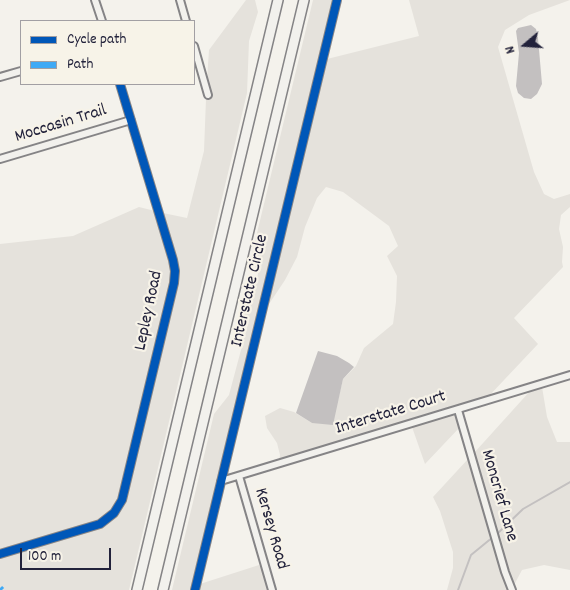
<!DOCTYPE html>
<html>
<head>
<meta charset="utf-8">
<style>
	body { margin:0 }
	#map { position:relative; width:570px; height:590px; overflow:hidden; background:#f4f2ec; font-family:Dekko,sans-serif }
	canvas { display:block }
	.legend { position:absolute; left:20px; top:20px; width:175px; height:65px; box-sizing:border-box; background:#f7f3e8; border:1px solid #a29fa3; margin:0; padding:6px 9px; list-style:none; font-size:15px; color:#22223b }
	.legend li { display:flex; align-items:center; gap:10px; height:25px }
	.legend b { width:25px; border:1px solid #a29fa3 }
	.north { position:absolute; left:500px; top:20px; width:50px; height:50px; -webkit-text-stroke:4px #f7f3e8; paint-order:stroke; rotate:252deg; font-size:14px; font-weight:700; line-height:20px; text-align:center; color:#22223b }
	.north::after { content:''; display:block; margin:auto; width:18px; height:22px; background:#22223b; clip-path:polygon(50% 0,100% 100%,50% 72%,0 100%) }
	.scale { position:absolute; left:20px; top:548px; width:91px; height:22px; box-sizing:border-box; border:2px solid #22223b; border-top:0; padding-left:6px; font-size:15px; line-height:18px; white-space:nowrap; color:#22223b; -webkit-text-stroke:4px #f7f3e8; paint-order:stroke }
</style>
</head>
<body>
<div id="map">
<canvas width="570" height="590"></canvas>
<ul class="legend">
<li><b style="height:6px;background:#0057b8"></b>Cycle path</li>
<li><b style="height:6px;background:#3fa9f5"></b>Path</li>
</ul>
<div class="north">N</div>
<div class="scale">100 m</div>
</div>
<script>
const g = document.querySelector('canvas').getContext('2d');
g.lineJoin = 'round';
function paint(path, color) { g.fillStyle = color; g.fill(path, 'evenodd'); }
const shape = rows => new Path2D(rows.map(r => 'M' + r).join(''));
function stroke(path, color, width, dash) { g.strokeStyle = color; g.lineWidth = width; g.lineCap = dash ? 'butt' : 'round'; g.setLineDash(dash || []); g.stroke(path); }
function drawText(font, color, halo, rows, align = 'center') {
  g.font = font + ' Dekko,sans-serif'; g.lineWidth = 4.5; g.setLineDash([]); g.textBaseline = 'middle'; g.strokeStyle = halo; g.fillStyle = color; for (const [text, x, y, turn = 0] of rows) {
    g.save(); g.translate(x, y); g.rotate((+turn || 0) * Math.PI / 180); g.textAlign = isNaN(turn) ? turn : align; if (halo) g.strokeText(text, 0, 0); g.fillText(text, 0, 0); g.restore();
  }
}
paint(shape([
	[246,0,255,0,258,12,249,41,247,93,129,590,0,590,0,557,101,527,117,516,125,501,177,283,177,259,163,213,187,218,204,151,206,99,212,97,207,80,209,50],
	[313,0,333,0,191,590,172,590,214,414,229,395,249,320,244,316,247,298,252,295,258,274,251,258],
	[340,0,327,59,419,36,409,0,570,0,529,15,505,30,498,47,534,172,544,194,554,199,570,194,570,207,561,215,559,229,563,247,562,262,563,267,514,318,538,344,488,397,279,461,280,455,277,443,267,428,265,416,280,408,294,412,312,423,338,400,343,379,356,366,364,348,393,324,396,302,397,276,387,256,398,246,389,226,343,192,326,187,317,198,305,227,297,257,285,280,265,310],
	[139,207,155,211,170,260,170,283,119,500,111,512,99,521,0,551,0,244,73,236],
	[542,387,547,417,557,442,570,442,570,570,544,565,522,570,514,585,508,571,474,453,531,390],
	[455,414,460,427,425,464,412,427],
	[468,459,501,573,508,590,447,590,453,568,453,552,440,511,433,497],
	[259,565,263,571,268,590,198,590,200,584]
]), '#e5e2dc');
paint(shape([
	[531,25,536,29,538,38,542,84,537,94,531,99,524,98,518,93,516,86,519,53,516,31,518,28],
	[318,351,337,356,349,363,354,367,343,379,333,425,312,423,296,413]
]), '#c3c0c0');
stroke(shape([
	[497,534,523,509,570,482],
	[458,590,471,555,493,537]
]), '#c3c0c0', 2);
const minor = shape([
	[95,0,102,21],
	[180,0,186,21],
	[194,46,208,95],
	[0,77,21,71],
	[0,159,131,120],
	[458,410,505,572,512,590],
	[239,476,272,590],
	[221,481,570,375],
	[0,554,100,524,114,513,122,500,174,283,175,271,173,260,120,84],
	[195,590,337,0]
]);
const highway = shape([
	[137,590,278,0],
	[163,590,304,0]
]);
stroke(minor, '#858486', 10);
stroke(highway, '#858486', 12);
stroke(minor, '#f2f1ed', 6);
stroke(highway, '#f2f1ed', 9);
stroke(shape([
	[0,588,2,590]
]), '#3fa9f5', 6, [12, 6]);
stroke(shape([
	[0,554,100,524,114,513,122,500,174,283,175,271,173,260,120,84],
	[195,590,337,0]
]), '#0057b8', 8);
drawText('18px', '#22223b', '#f7f3e8', [
	["Moccasin Trail",61,125,-17],
	["Interstate Circle",251,291,-77],
	["Lepley Road",150,311,-78],
	["Interstate Court",391,414,-17],
	["Moncrief Lane",498,496,74],
	["Kersey Road",270,529,74]
]);
</script>
</body>
</html>
